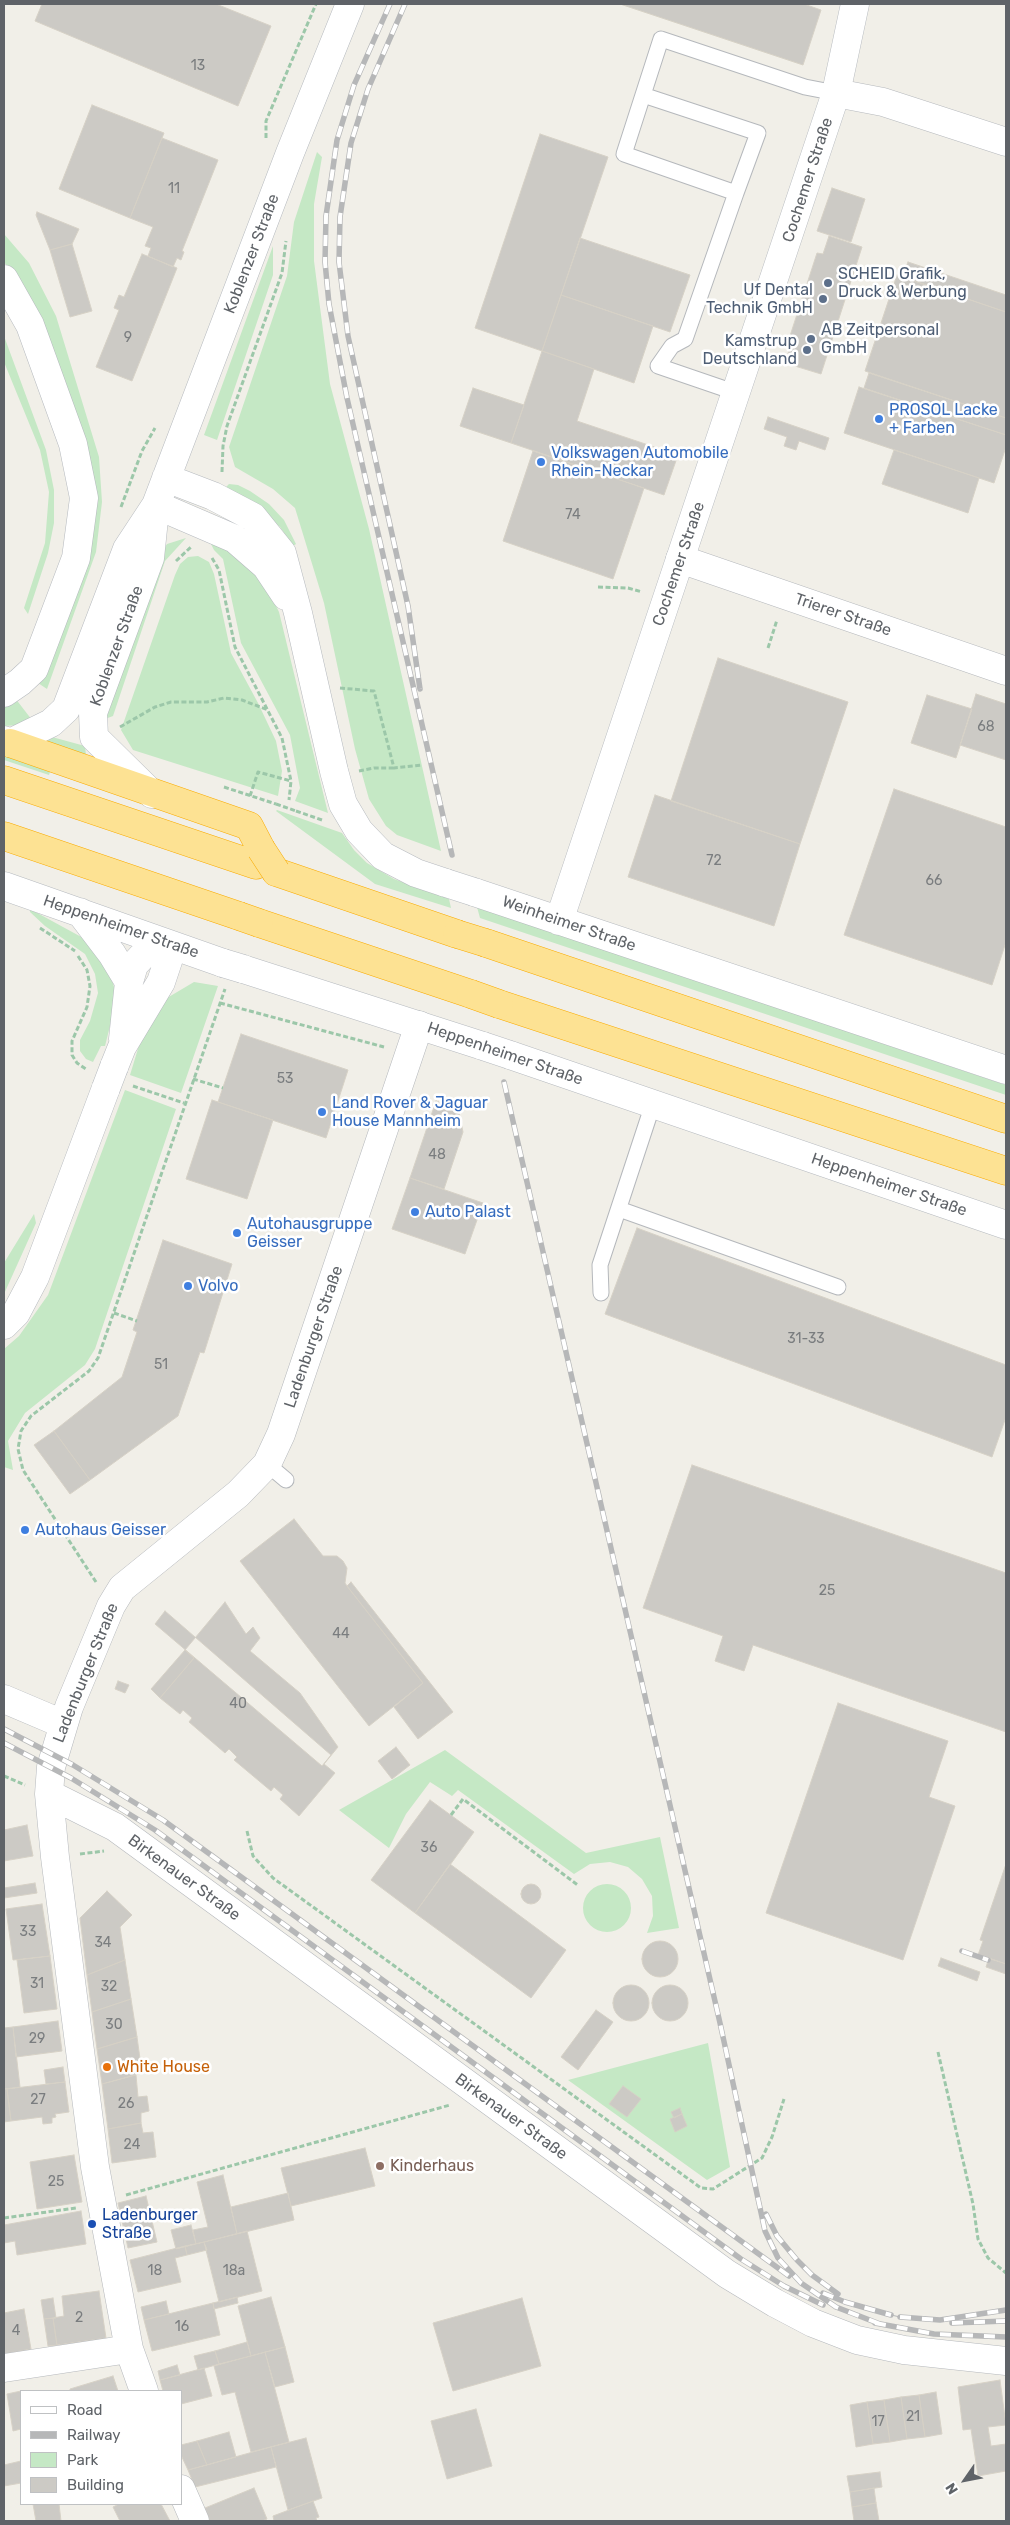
<!DOCTYPE html>
<html>
<head>
<meta charset="utf-8">
<style>
	body { margin:0 }
	#map { position:relative; width:1010px; height:2525px; overflow:hidden; background:#f1efe8; font-family:Rubik,sans-serif }
	canvas { display:block }
	.frame { position:absolute; inset:0; border:5px solid #5f6368; pointer-events:none }
	.legend { position:absolute; left:20px; top:2390px; width:162px; height:115px; box-sizing:border-box; background:#fff; border:1px solid #bfc1c3; margin:0; padding:6px 9px; list-style:none; font-size:15px; color:#5f6368 }
	.legend li { display:flex; align-items:center; gap:10px; height:25px }
	.legend b { width:25px; border:1px solid #bfc1c3 }
	.north { position:absolute; left:940px; top:2455px; width:50px; height:50px; -webkit-text-stroke:4px #fff; paint-order:stroke; rotate:237deg; font-size:14px; font-weight:700; line-height:20px; text-align:center; color:#5f6368 }
	.north::after { content:''; display:block; margin:auto; width:18px; height:22px; background:#5f6368; clip-path:polygon(50% 0,100% 100%,50% 72%,0 100%) }
</style>
</head>
<body>
<div id="map">
<canvas width="1010" height="2525"></canvas>
<div class="frame"></div>
<ul class="legend">
<li><b style="height:6px;background:#fff"></b>Road</li>
<li><b style="height:6px;background:#b6b7b8"></b>Railway</li>
<li><b style="height:14px;background:#c5e8c5"></b>Park</li>
<li><b style="height:14px;background:#cccac5"></b>Building</li>
</ul>
<div class="north">N</div>
</div>
<script>
const g = document.querySelector('canvas').getContext('2d');
g.lineJoin = 'round';
function paint(path, color) { g.fillStyle = color; g.fill(path, 'evenodd'); }
const shape = rows => new Path2D(rows.map(r => 'M' + r).join(''));
function stroke(path, color, width, dash) { g.strokeStyle = color; g.lineWidth = width; g.lineCap = dash ? 'butt' : 'round'; g.setLineDash(dash || []); g.stroke(path); }
function drawText(font, color, halo, rows, align = 'center') {
  g.font = font + ' Rubik,sans-serif'; g.lineWidth = 5; g.setLineDash([]); g.textBaseline = 'middle'; g.strokeStyle = halo; g.fillStyle = color; for (const [text, x, y, turn = 0] of rows) {
    g.save(); g.translate(x, y); g.rotate((+turn || 0) * Math.PI / 180); g.textAlign = isNaN(turn) ? turn : align; if (halo) g.strokeText(text, 0, 0); g.fillText(text, 0, 0); g.restore();
  }
}
paint(shape([
	[317,152,322,157,314,204,314,261,330,384,369,529,441,851,397,835,386,826,369,799,355,749,324,603,295,508,273,489,235,467,229,447,287,276,294,222],
	[4,234,29,263,56,316,99,457,102,502,96,552,47,689,35,681,86,554,26,291,4,262],
	[273,246,273,275,217,440,204,435],
	[4,336,46,450,54,490,54,523,48,553,28,614,24,608,45,543,49,492,40,450,4,362],
	[229,484,238,485,250,491,269,504,284,520,296,544,293,546,280,527,262,511,226,487],
	[186,538,165,561,113,716,105,719,153,565,167,544],
	[209,540,234,553,263,579,279,612,328,813,295,801,300,788,290,735,241,643,223,559,214,550],
	[198,556,209,562,214,574,231,653,258,703,276,741,282,771,278,796,133,750,121,730,175,575,180,564,188,557],
	[15,698,32,720,20,725,4,726,4,706],
	[52,737,85,746,86,755,82,756,46,745,46,740],
	[4,749,52,766,49,775,4,760],
	[277,810,342,833,354,850,367,863,394,879,449,899,451,908,375,884,276,811],
	[477,907,1006,1085,1006,1095,480,918],
	[30,909,85,939,110,972,117,998,105,1046,101,1046,93,1062,86,1059,80,1051,80,1040,90,1021,98,993,95,974,85,954,45,926,30,912],
	[194,982,218,986,181,1093,130,1075,144,1029,167,998],
	[125,1090,176,1109,95,1349,85,1365,25,1413,8,1441,13,1470,4,1467,4,1349,19,1336,48,1295],
	[34,1214,36,1223,4,1294,4,1263],
	[445,1750,586,1853,660,1837,679,1928,647,1933,653,1916,652,1896,642,1879,628,1867,610,1862,590,1864,574,1874,458,1790,452,1796,430,1782,406,1814,389,1848,339,1810],
	'583 1908a24 24 0 1 1 48 0a24 24 0 1 1-48 0Z',
	[708,2043,730,2167,707,2180,568,2080]
]), '#c5e8c5');
const building = shape([
	[42,4,216,4,271,26,238,106,35,21,42,4],
	[620,4,804,4,821,10,803,65,620,4],
	[92,105,164,133,130,218,59,189,92,105],
	[540,134,608,157,542,351,475,328,540,134],
	[162,138,218,160,182,251,184,252,181,260,177,258,173,267,148,256,151,248,145,246,153,227,130,218,162,138],
	[832,188,865,199,851,242,817,231,832,188],
	[37,212,79,229,72,244,50,250,36,215,37,212],
	[829,236,862,247,821,374,785,363,791,344,788,342,817,253,823,254,829,236],
	[580,238,690,275,670,332,561,295,580,238],
	[72,244,92,311,70,317,50,250,72,244],
	[142,254,177,268,132,381,96,367,119,310,114,308,119,295,124,297,142,254],
	[908,262,1006,295,1006,312,902,277,908,262],
	[897,275,1006,312,1006,418,865,371,897,275],
	[561,295,653,326,634,383,542,351,561,295],
	[542,351,594,369,577,421,678,455,664,495,511,443,542,351],
	[869,373,1006,418,1006,435,864,388,869,373],
	[859,387,1006,435,1006,447,994,483,844,433,859,387],
	[473,388,524,405,511,443,460,426,473,388],
	[768,417,829,438,825,450,799,441,796,450,784,446,787,437,764,429,768,417],
	[894,450,979,478,968,513,882,484,894,450],
	[533,451,644,488,613,579,503,541,533,451],
	[718,658,848,702,800,844,671,801,718,658],
	[976,694,1006,704,1006,760,960,745,976,694],
	[927,695,972,709,956,758,911,743,927,695],
	[894,789,1006,827,1006,942,992,985,844,935,894,789],
	[655,795,800,844,774,926,628,877,655,795],
	[241,1034,348,1070,326,1138,218,1102,241,1034],
	[212,1100,273,1120,247,1199,186,1179,212,1100],
	[436,1101,458,1108,463,1132,444,1189,410,1178,436,1101],
	[410,1178,483,1203,465,1254,392,1229,410,1178],
	[637,1228,1006,1365,1006,1417,992,1457,605,1314,637,1228],
	[163,1240,232,1264,204,1353,200,1352,178,1416,90,1480,54,1431,122,1377,137,1332,133,1330,163,1240],
	[54,1431,90,1480,70,1494,34,1445,54,1431],
	[692,1465,1006,1573,1006,1732,753,1645,744,1671,715,1661,723,1636,643,1608,692,1465],
	[294,1519,323,1556,337,1556,343,1561,347,1568,345,1583,347,1586,423,1683,369,1726,240,1561,294,1519],
	[351,1582,453,1712,418,1739,394,1707,423,1683,347,1586,351,1582],
	[225,1602,246,1634,253,1627,260,1638,250,1651,300,1693,338,1747,324,1764,335,1773,299,1816,280,1799,283,1795,274,1787,271,1791,234,1760,237,1757,229,1749,225,1753,189,1722,192,1718,183,1710,180,1714,160,1698,194,1658,185,1650,225,1602],
	[165,1611,331,1755,322,1766,155,1624,165,1611],
	[185,1650,194,1658,160,1698,151,1689,185,1650],
	[118,1681,129,1685,125,1693,115,1689,118,1681],
	[838,1703,948,1741,929,1797,955,1806,903,1960,766,1913,838,1703],
	[396,1747,410,1765,392,1779,378,1761,396,1747],
	[430,1800,474,1832,415,1913,371,1880,430,1800],
	[27,1825,33,1856,4,1861,4,1830,27,1825],
	[450,1864,566,1950,531,1998,415,1913,450,1864],
	[1005,1867,1006,1868,1006,1964,978,1955,983,1941,980,1940,1005,1867],
	[35,1883,37,1893,4,1898,4,1888,35,1883],
	'521 1894a10 10 0 1 1 20 0a10 10 0 1 1-20 0Z',
	[107,1891,132,1915,120,1927,125,1960,87,1975,80,1918,107,1891],
	[42,1904,50,1956,13,1960,6,1909,42,1904],
	'642 1959a18 18 0 1 1 36 0a18 18 0 1 1-36 0Z',
	[50,1956,57,2009,24,2013,17,1960,50,1956],
	[941,1958,980,1972,977,1981,938,1966,941,1958],
	[989,1958,1006,1964,1006,1974,986,1967,989,1958],
	[125,1960,131,1999,92,2012,87,1975,125,1960],
	'613 2003a18 18 0 1 1 36 0a18 18 0 1 1-36 0Z',
	'652 2003a18 18 0 1 1 36 0a18 18 0 1 1-36 0Z',
	[131,1999,137,2037,97,2049,92,2012,131,1999],
	[596,2010,613,2022,578,2070,561,2057,596,2010],
	[58,2021,62,2051,16,2057,13,2027,58,2021],
	[13,2027,20,2087,4,2089,4,2028,13,2027],
	[137,2037,142,2073,102,2084,97,2049,137,2037],
	[63,2067,65,2082,46,2084,44,2070,63,2067],
	[136,2075,138,2097,147,2096,149,2111,141,2113,141,2123,108,2129,102,2084,136,2075],
	[65,2082,69,2112,55,2114,56,2117,52,2118,52,2123,43,2124,42,2117,11,2121,7,2089,65,2082],
	[623,2086,641,2099,627,2117,609,2104,623,2086],
	[4,2089,7,2089,11,2121,4,2122,4,2089],
	[680,2108,682,2114,674,2118,671,2112,680,2108],
	[682,2114,687,2126,675,2132,670,2119,682,2114],
	[141,2123,143,2133,153,2132,156,2157,112,2163,108,2129,141,2123],
	[365,2148,375,2186,291,2206,281,2168,365,2148],
	[74,2155,82,2202,37,2209,30,2162,74,2155],
	[223,2175,237,2234,196,2244,193,2230,208,2227,197,2182,223,2175],
	[288,2193,294,2220,237,2234,231,2207,288,2193],
	[146,2196,157,2242,128,2248,118,2203,146,2196],
	[81,2211,86,2244,17,2255,15,2241,4,2243,4,2225,81,2211],
	[191,2225,196,2244,176,2249,171,2230,191,2225],
	[247,2231,262,2291,219,2302,204,2242,247,2231],
	[204,2242,207,2250,187,2255,185,2246,204,2242],
	[185,2246,187,2255,175,2258,181,2282,138,2292,130,2260,185,2246],
	[99,2291,106,2338,57,2345,53,2318,64,2316,62,2296,99,2291],
	[237,2297,238,2303,214,2309,213,2303,237,2297],
	[271,2297,285,2347,251,2356,238,2306,271,2297],
	[53,2298,56,2318,44,2319,41,2300,53,2298],
	[522,2298,541,2366,453,2391,433,2323,522,2298],
	[166,2301,169,2314,144,2320,141,2307,166,2301],
	[213,2303,220,2335,152,2351,144,2320,213,2303],
	[24,2309,31,2349,4,2354,4,2313,24,2309],
	[53,2318,57,2345,48,2346,44,2319,53,2318],
	[247,2342,251,2356,219,2364,215,2351,247,2342],
	[285,2347,294,2382,275,2387,265,2352,285,2347],
	[215,2351,219,2364,198,2370,194,2356,215,2351],
	[265,2352,289,2442,251,2452,235,2392,222,2395,214,2366,265,2352],
	[177,2365,180,2375,160,2380,158,2371,177,2365],
	[204,2368,212,2396,181,2404,181,2391,163,2391,160,2380,204,2368],
	[113,2376,118,2391,70,2391,70,2389,113,2376],
	[1000,2380,1006,2425,988,2427,991,2446,1006,2444,1006,2471,978,2476,971,2429,963,2430,958,2387,1000,2380],
	[21,2391,21,2429,13,2431,7,2394,21,2391],
	[936,2392,942,2434,925,2437,919,2395,936,2392],
	[919,2395,925,2437,907,2439,901,2397,919,2395],
	[901,2397,907,2439,890,2442,884,2400,901,2397],
	[884,2400,890,2442,873,2444,867,2402,884,2400],
	[867,2402,873,2444,856,2447,850,2405,867,2402],
	[476,2409,492,2466,447,2479,431,2421,476,2409],
	[229,2432,236,2457,207,2465,197,2441,229,2432],
	[306,2438,322,2498,288,2510,271,2447,306,2438],
	[197,2441,207,2465,188,2470,181,2455,181,2445,197,2441],
	[271,2447,276,2467,195,2487,188,2470,271,2447],
	[21,2461,21,2483,4,2486,4,2465,21,2461],
	[880,2472,882,2487,850,2492,847,2476,880,2472],
	[254,2488,267,2519,262,2521,210,2521,205,2508,254,2488],
	[874,2488,876,2503,852,2507,850,2492,874,2488],
	[313,2501,319,2517,316,2518,317,2521,274,2521,273,2516,313,2501],
	[876,2503,879,2521,854,2521,852,2507,876,2503],
	[33,2504,59,2504,61,2521,36,2521,33,2504],
	[119,2504,161,2504,170,2521,120,2521,113,2507,119,2504]
]);
paint(building, '#cccac5');
stroke(building, '#d6d1c6', 1);
const lane = shape([
	[643,95,758,133,736,193],
	[737,393,658,366,672,346,685,339,736,193,624,154,661,39,805,87,836,93],
	[619,1209,838,1287],
	[601,1293,600,1265,653,1104],
	[267,1464,286,1480]
]);
const street = shape([
	[836,93,883,102,1006,142],
	[680,559,1006,671],
	[4,1699,63,1724],
	[49,1794,115,1827,727,2274,775,2303,813,2323,857,2340,904,2350,1006,2361],
	[4,2368,129,2349],
	[144,2391,129,2349,95,2167,55,1857,49,1794,51,1767,69,1707,111,1606,122,1588,238,1494,267,1464,281,1434,419,1025],
	[181,2489,195,2521]
]);
const secondary = shape([
	[4,279,30,325,73,444,84,498,76,558,34,669,20,682,4,693],
	[166,478,213,496,253,517,282,553,298,613,334,771,343,804,359,831,383,856,416,873,446,883],
	[156,505,235,539,266,566,286,596],
	[4,740,10,743,51,723,66,709,127,549,156,505,290,153,350,4],
	[152,794,94,737,93,713,150,558,155,509],
	[4,886,223,963],
	[474,892,1006,1070],
	[80,912,112,954,129,982],
	[559,921,836,93,855,4],
	[243,969,483,1046],
	[123,1039,129,982,134,965,156,941],
	[510,1055,1006,1225],
	[114,1067,122,1047,161,982,173,946],
	[4,1325,16,1313,35,1277,106,1088]
]);
const highway = shape([
	[10,743,249,826,261,849],
	[4,780,256,865],
	[4,836,239,916],
	[276,872,457,934],
	[259,923,471,994],
	[486,943,1006,1119],
	[499,1004,1006,1171]
]);
stroke(lane, '#b5b8bc', 17);
stroke(street, '#b5b8bc', 29);
stroke(secondary, '#b6babf', 29);
stroke(highway, '#f9ab00', 29);
stroke(shape([
	[266,138,266,121,316,4],
	[222,472,223,446,227,426,282,273,286,241],
	[121,507,142,451,155,428],
	[212,558,219,570,235,647,282,738,291,781,289,800],
	[176,561,191,547],
	[598,587,628,588,642,592],
	[768,648,777,620],
	[340,688,374,691,394,768,422,765],
	[120,727,155,707,171,702,207,702,224,698,242,700,268,710],
	[359,771,374,768,394,768],
	[224,787,276,804],
	[250,796,258,772,291,781],
	[296,811,322,820],
	[40,928,75,951],
	[78,956,87,970,90,986,87,1007,72,1041,72,1055,77,1063,86,1069],
	[220,1003,384,1047],
	[193,1079,223,1088],
	[133,1086,184,1103],
	[114,1313,137,1321],
	[96,1582,23,1470,18,1449,21,1431,31,1416,89,1371,98,1358,225,989],
	[4,1776,25,1785],
	[451,1815,463,1799,579,1886],
	[247,1831,253,1856,273,1878,701,2188,713,2189,762,2158,772,2137,784,2099],
	[80,1854,104,1851],
	[938,2052,973,2204,978,2239,988,2258,1006,2273],
	[126,2195,450,2105],
	[4,2218,76,2208]
]), '#9cc7a9', 3, [5, 2.5]);
stroke(lane, '#fff', 15);
stroke(street, '#fff', 28);
stroke(secondary, '#fff', 28);
stroke(highway, '#fde293', 28);
stroke(shape([
	[891,2315,900,2317]
]), '#b6b7b8', 1);
const rail = shape([
	[390,4,354,85,337,140,326,216,325,262,329,304,347,398,452,855],
	[405,4,368,89,351,143,340,217,339,262,348,336,408,606,420,689],
	[504,1082,720,2023,765,2231,778,2258,801,2283,836,2307,880,2324],
	[4,1729,73,1765,163,1820,789,2276],
	[4,1743,71,1778,155,1830,741,2259,784,2286,823,2305],
	[962,1951,988,1960],
	[766,2214,777,2236,797,2260,812,2275,838,2294],
	[823,2293,845,2302,891,2315],
	[900,2317,940,2320,1006,2310],
	[875,2323,934,2334,1006,2337],
	[952,2323,1006,2321]
]);
stroke(rail, '#b6b7b8', 5.5);
stroke(rail, '#fff', 4, [11]);
const secondaryBridge = shape([
	[446,883,474,892],
	[223,963,243,969],
	[483,1046,510,1055],
	[106,1088,114,1067]
]);
const highwayBridge = shape([
	[261,849,276,872],
	[239,916,259,923],
	[457,934,486,943],
	[471,994,499,1004]
]);
stroke(secondaryBridge, '#b6babf', 29, []);
stroke(highwayBridge, '#f9ab00', 29, []);
stroke(shape([
	[276,804,296,811]
]), '#9cc7a9', 3, [5, 2.5]);
stroke(secondaryBridge, '#fff', 28);
stroke(highwayBridge, '#fde293', 28);
for (const [x, y, r, color] of [
	[828,283,5,"#5c6f8a"],
	[823,299,5,"#5c6f8a"],
	[811,339,5,"#5c6f8a"],
	[807,350,5,"#5c6f8a"],
	[879,419,5,"#3f7fe0"],
	[541,462,5,"#3f7fe0"],
	[322,1112,5,"#3f7fe0"],
	[415,1212,5,"#3f7fe0"],
	[237,1233,5,"#3f7fe0"],
	[188,1286,5,"#3f7fe0"],
	[25,1530,5,"#3f7fe0"],
	[107,2067,5,"#e8710a"],
	[380,2166,5,"#8d6e63"],
	[92,2224,5,"#1a4fb4"]
]) { const dot = new Path2D(); dot.arc(x, y, r, 0, 2 * Math.PI); g.fillStyle = color; g.fill(dot); stroke(dot, '#fff', 2); }
drawText('14px', '#7a7d7f', null, [
	["13",198,66],
	["11",174,189],
	["9",128,338],
	["74",573,515],
	["68",986,727],
	["72",714,861],
	["66",934,881],
	["53",285,1079],
	["48",437,1155],
	["31-33",806,1339],
	["51",161,1365],
	["25",827,1591],
	["44",341,1634],
	["40",238,1704],
	["36",429,1848],
	["33",28,1932],
	["34",103,1943],
	["31",37,1984],
	["32",109,1987],
	["30",114,2025],
	["29",37,2039],
	["27",38,2100],
	["26",126,2104],
	["24",132,2145],
	["25",56,2182],
	["18",155,2271],
	["18a",234,2271],
	["2",79,2318],
	["16",182,2327],
	["4",16,2331],
	["21",913,2417],
	["17",878,2422]
]);
drawText('16px', '#5f6368', '#fff', [
	["Cochemer Straße",808,180,-72],
	["Koblenzer Straße",252,254,-69],
	["Cochemer Straße",679,564,-71],
	["Trierer Straße",843,615,19],
	["Koblenzer Straße",117,646,-70],
	["Weinheimer Straße",569,924,19],
	["Heppenheimer Straße",121,927,19],
	["Heppenheimer Straße",505,1054,19],
	["Heppenheimer Straße",889,1185,19],
	["Ladenburger Straße",314,1337,-71],
	["Ladenburger Straße",86,1673,-68],
	["Birkenauer Straße",184,1878,36],
	["Birkenauer Straße",511,2117,36]
]);
drawText('16px', '#4e5e75', '#fff', [
	["SCHEID Grafik,",838,274],
	["Druck & Werbung",838,292],
	["Uf Dental",813,290,"right"],
	["Technik GmbH",813,308,"right"],
	["AB Zeitpersonal",821,330],
	["GmbH",821,348],
	["Kamstrup",797,341,"right"],
	["Deutschland",797,359,"right"]
], 'left');
drawText('16px', '#366cbe', '#fff', [
	["PROSOL Lacke",889,410],
	["+ Farben",889,428],
	["Volkswagen Automobile",551,453],
	["Rhein-Neckar",551,471],
	["Land Rover & Jaguar",332,1103],
	["House Mannheim",332,1121],
	["Auto Palast",425,1212],
	["Autohausgruppe",247,1224],
	["Geisser",247,1242],
	["Volvo",198,1286],
	["Autohaus Geisser",35,1530]
], 'left');
drawText('16px', '#c56008', '#fff', [
	["White House",117,2067]
], 'left');
drawText('16px', '#785e54', '#fff', [
	["Kinderhaus",390,2166]
], 'left');
drawText('16px', '#164399', '#fff', [
	["Ladenburger",102,2215],
	["Straße",102,2233]
], 'left');
</script>
</body>
</html>
